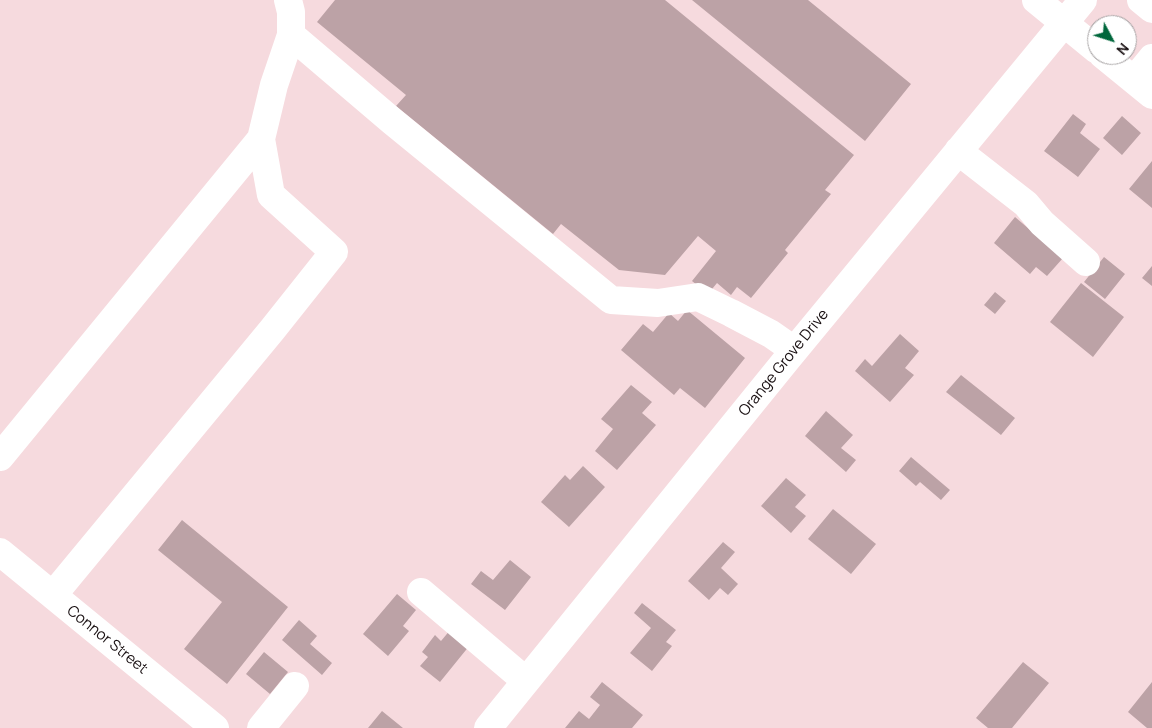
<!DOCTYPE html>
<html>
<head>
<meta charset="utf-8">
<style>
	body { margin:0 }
	#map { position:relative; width:1152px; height:728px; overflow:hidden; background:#f6dade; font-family:Manrope,sans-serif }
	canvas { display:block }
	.north { position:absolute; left:1087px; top:15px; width:50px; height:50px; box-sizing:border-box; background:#fff; border:1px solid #a39fa0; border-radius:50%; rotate:130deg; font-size:14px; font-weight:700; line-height:20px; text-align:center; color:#191012 }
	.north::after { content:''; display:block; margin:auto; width:18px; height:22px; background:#00673c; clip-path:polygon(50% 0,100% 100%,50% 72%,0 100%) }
</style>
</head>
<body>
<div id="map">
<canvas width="1152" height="728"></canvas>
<div class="north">N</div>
</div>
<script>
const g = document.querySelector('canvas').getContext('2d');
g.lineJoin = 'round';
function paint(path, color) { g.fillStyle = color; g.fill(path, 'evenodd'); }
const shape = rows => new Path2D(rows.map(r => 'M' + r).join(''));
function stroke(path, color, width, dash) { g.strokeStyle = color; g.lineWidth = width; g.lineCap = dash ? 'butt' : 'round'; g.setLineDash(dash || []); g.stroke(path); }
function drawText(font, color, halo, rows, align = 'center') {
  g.font = font + ' Manrope,sans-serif'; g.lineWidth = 5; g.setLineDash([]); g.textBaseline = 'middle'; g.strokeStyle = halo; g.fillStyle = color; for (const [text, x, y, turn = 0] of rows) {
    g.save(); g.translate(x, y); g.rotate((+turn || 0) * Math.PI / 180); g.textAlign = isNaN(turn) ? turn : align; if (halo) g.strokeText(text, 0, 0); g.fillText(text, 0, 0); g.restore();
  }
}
paint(shape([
	[335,0,665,0,854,155,825,190,831,194,785,250,788,253,751,298,737,287,731,295,717,283,708,294,692,281,716,251,698,236,665,275,619,270,561,224,553,234,396,106,406,95,317,22],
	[692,0,808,0,911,84,865,141],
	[1073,114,1086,124,1080,133,1100,149,1078,177,1044,151],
	[1122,116,1141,133,1122,155,1103,138],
	[1152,161,1152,208,1129,189],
	[1015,217,1063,258,1047,276,1036,267,1030,274,994,243],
	[1104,257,1125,274,1105,299,1084,282],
	[1152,266,1152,286,1142,278],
	[1081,283,1124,317,1093,357,1050,322],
	[995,292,1006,301,995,314,984,305],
	[687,310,745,358,705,408,680,388,674,395,621,350,643,324,653,332,669,313,678,321],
	[900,334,919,351,905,368,914,375,890,402,855,371,865,359,872,366],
	[961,375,1015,418,1001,435,946,392],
	[631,385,652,402,642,413,656,425,617,470,595,451,613,429,601,419],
	[826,411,853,435,841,448,856,460,846,472,805,436],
	[911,457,950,490,941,500,920,482,916,486,899,471],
	[583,466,605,487,569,527,541,502,565,475,570,480],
	[786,478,806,495,795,507,806,516,791,533,761,506],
	[833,509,876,544,851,574,808,539],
	[182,520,288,607,227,684,184,649,222,602,158,550],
	[723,542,735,552,721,568,738,584,728,595,720,588,709,600,688,581],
	[510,560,531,577,505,610,471,584,481,571,493,580],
	[397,594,416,610,403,626,409,631,388,656,363,634],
	[642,603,676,630,666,642,672,646,652,671,630,653,651,628,634,613],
	[299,620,317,636,310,644,332,663,322,675,282,640],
	[451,629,470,645,440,682,420,666,428,657,422,652,435,635,441,641],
	[264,652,288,672,270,694,246,674],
	[1023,662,1049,683,1012,728,988,728,976,718],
	[602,682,643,715,632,728,565,728,579,711,589,719,600,705,590,697],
	[1152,682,1152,728,1147,728,1128,712],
	[382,711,403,728,368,728]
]), '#bca2a6');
stroke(shape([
	[288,0,291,12,291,35,392,121,611,300,658,303,698,297,731,313,771,334,794,350],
	[1036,0,1097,50],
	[1141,0,1152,9],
	[1103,55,1152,95],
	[1134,80,1152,58],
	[261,139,274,85,291,35],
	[958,151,1026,204,1042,223,1086,262],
	[0,457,261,139,271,195,334,252,272,330,53,595],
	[0,552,215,728],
	[421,592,526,681],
	[261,728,295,686],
	[488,728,788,358,1083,0]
]), '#fff', 28);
drawText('15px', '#191012', '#fff', [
	["Orange Grove Drive",784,363,-51],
	["Connor Street",107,640,39]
]);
</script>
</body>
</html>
